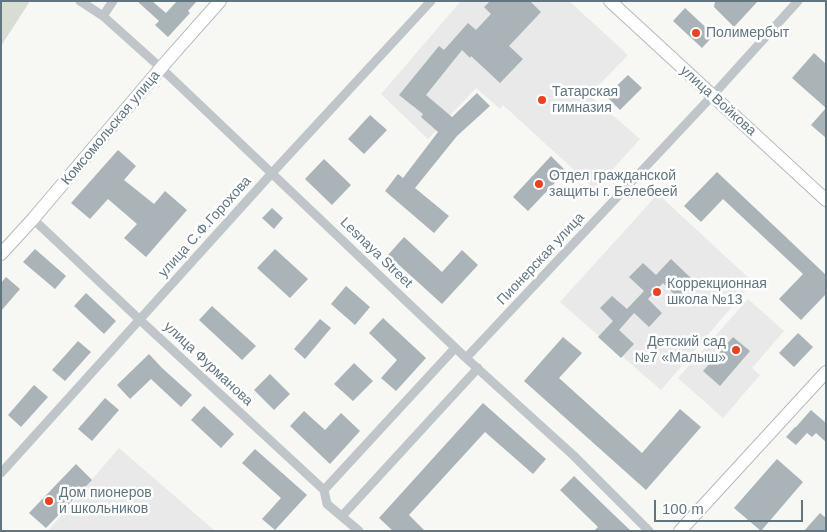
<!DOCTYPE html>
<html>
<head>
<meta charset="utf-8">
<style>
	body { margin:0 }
	#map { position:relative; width:827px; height:532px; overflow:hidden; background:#f7f7f4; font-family:Arial,sans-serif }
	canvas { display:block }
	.frame { position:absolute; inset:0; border:2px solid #617581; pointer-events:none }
	.scale { position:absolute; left:654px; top:500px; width:149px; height:22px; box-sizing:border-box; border:2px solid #617581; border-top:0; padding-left:6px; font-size:15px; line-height:18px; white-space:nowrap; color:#617581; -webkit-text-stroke:4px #fff; paint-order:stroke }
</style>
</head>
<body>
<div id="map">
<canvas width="827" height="532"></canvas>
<div class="frame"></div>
<div class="scale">100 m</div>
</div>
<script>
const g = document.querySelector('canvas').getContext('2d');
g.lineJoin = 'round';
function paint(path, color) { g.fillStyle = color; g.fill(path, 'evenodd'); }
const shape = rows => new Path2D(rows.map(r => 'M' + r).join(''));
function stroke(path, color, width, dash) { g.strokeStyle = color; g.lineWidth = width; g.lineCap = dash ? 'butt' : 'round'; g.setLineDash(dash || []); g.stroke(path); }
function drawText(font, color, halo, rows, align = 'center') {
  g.font = font + ' Arial,sans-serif'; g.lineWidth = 5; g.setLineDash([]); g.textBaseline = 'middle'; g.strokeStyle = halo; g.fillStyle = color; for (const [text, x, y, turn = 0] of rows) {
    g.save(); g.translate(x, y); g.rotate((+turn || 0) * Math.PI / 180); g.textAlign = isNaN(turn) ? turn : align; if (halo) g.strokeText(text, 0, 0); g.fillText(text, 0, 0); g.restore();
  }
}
paint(shape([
	[461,1,569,1,628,55,589,95,640,139,595,189,503,105,500,109,476,88,428,139,381,94],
	[658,194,753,282,661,390,560,302],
	[748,299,784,331,752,368,760,375,723,418,678,378],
	[119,448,215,531,48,531]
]), '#e8e9e8');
paint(shape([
	[1,1,30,1,1,46]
]), '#d7ddd3');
paint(shape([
	[137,1,152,1,166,13,177,1,197,1,188,11,190,13,168,37,155,25,159,21],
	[490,1,530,1,541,12,509,46,523,59,500,83,471,56,470,58,462,50,426,95,452,117,477,93,490,106,457,136,415,188,449,216,434,233,385,191,398,174,403,178,438,132,421,117,423,114,399,95,439,46,444,50,468,23,476,30,491,14,484,7],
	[715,1,758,1,734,27,714,7],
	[685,8,714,35,702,48,673,21],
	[814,53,826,64,826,108,792,78],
	[628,75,642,88,620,110,606,96],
	[826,108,826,138,811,125],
	[370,115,387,130,364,154,348,139],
	[118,150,136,166,124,180,154,204,165,191,187,210,146,257,124,238,137,224,108,199,90,219,71,203],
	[551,156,566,171,528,211,513,197],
	[324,159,351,185,332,205,305,179],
	[717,172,826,275,826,294,801,320,779,299,803,274,723,199,701,222,684,206],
	[272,208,283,218,274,229,262,218],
	[404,237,442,272,462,250,478,265,442,304,388,255],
	[35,249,66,276,55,289,23,262],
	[275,249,308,279,290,298,257,268],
	[671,259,694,281,678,298,663,283,648,299,662,313,649,327,634,313,619,330,634,344,621,358,598,337,613,321,600,308,612,296,627,309,644,291,629,277,643,263,656,275],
	[6,277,20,289,1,311,1,283],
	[346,286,370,307,355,325,331,304],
	[86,293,116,321,104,334,74,306],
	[212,306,256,346,242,360,199,320],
	[383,318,426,358,396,391,381,378,397,360,369,333],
	[320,319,331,328,305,359,294,349],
	[798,333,813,347,794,367,779,353],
	[563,337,582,353,559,378,642,453,680,409,701,427,646,490,524,381],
	[733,337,750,351,720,386,703,371],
	[78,341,91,352,65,381,52,370],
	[149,354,162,368,192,395,181,407,151,379,130,399,117,385],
	[354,363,373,381,353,401,334,384],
	[270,374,290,394,274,410,254,390],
	[34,385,48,397,21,427,8,415],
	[105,398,119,410,92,441,78,429],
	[483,403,546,459,533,474,485,432,409,515,425,531,393,531,379,518],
	[204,406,234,434,221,448,191,420],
	[811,410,826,423,826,442,816,433,812,437,807,433,796,445,786,437,795,427,796,427],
	[304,411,325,430,341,413,360,431,330,464,290,426],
	[255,449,307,495,275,530,262,519,281,498,242,463],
	[777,459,803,482,761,531,734,508],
	[76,464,92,480,46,528,29,513],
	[574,476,611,512,631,531,594,531,598,527,560,490],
	[820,513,826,518,826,531,804,531]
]), '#a9b3b8');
const secondary = shape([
	[610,1,826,200],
	[1,254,33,219,166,62,220,1],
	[680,531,826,372]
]);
stroke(secondary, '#b2b9be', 14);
stroke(shape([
	[80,1,103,16,161,68,466,358,573,455,649,531],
	[103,16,113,1],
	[33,219,140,320,324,490,327,504,359,531],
	[466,358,713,95,798,1],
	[1,473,272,173,431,1],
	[324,490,455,348],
	[342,516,478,368]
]), '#c0c5c9', 9);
stroke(secondary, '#fff', 12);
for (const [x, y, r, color] of [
	[696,33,5,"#ea4121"],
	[542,100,5,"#ea4121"],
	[539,184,5,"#ea4121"],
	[657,292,5,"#ea4121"],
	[736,350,5,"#ea4121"],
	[49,501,5,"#ea4121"]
]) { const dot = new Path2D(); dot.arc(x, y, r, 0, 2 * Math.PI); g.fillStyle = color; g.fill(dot); stroke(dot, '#fff', 2); }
drawText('14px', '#617581', '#fff', [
	["Полимербыт",706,33],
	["Татарская",552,92],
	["гимназия",552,108],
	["Отдел гражданской",549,176],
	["защиты г. Белебеей",549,192],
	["Коррекционная",667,284],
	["школа №13",667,300],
	["Детский сад",726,342,"right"],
	["№7 «Малыш»",726,358,"right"],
	["Дом пионеров",59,493],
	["и школьников",59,509]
], 'left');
drawText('14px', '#617581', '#fff', [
	["улица Войкова",718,101,42],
	["Комсомольская улица",111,128,-50],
	["улица С.Ф.Горохова",205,227,-48],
	["Lesnaya Street",376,253,44],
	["Пионерская улица",541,259,-47],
	["улица Фурманова",208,364,43]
]);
</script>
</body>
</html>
